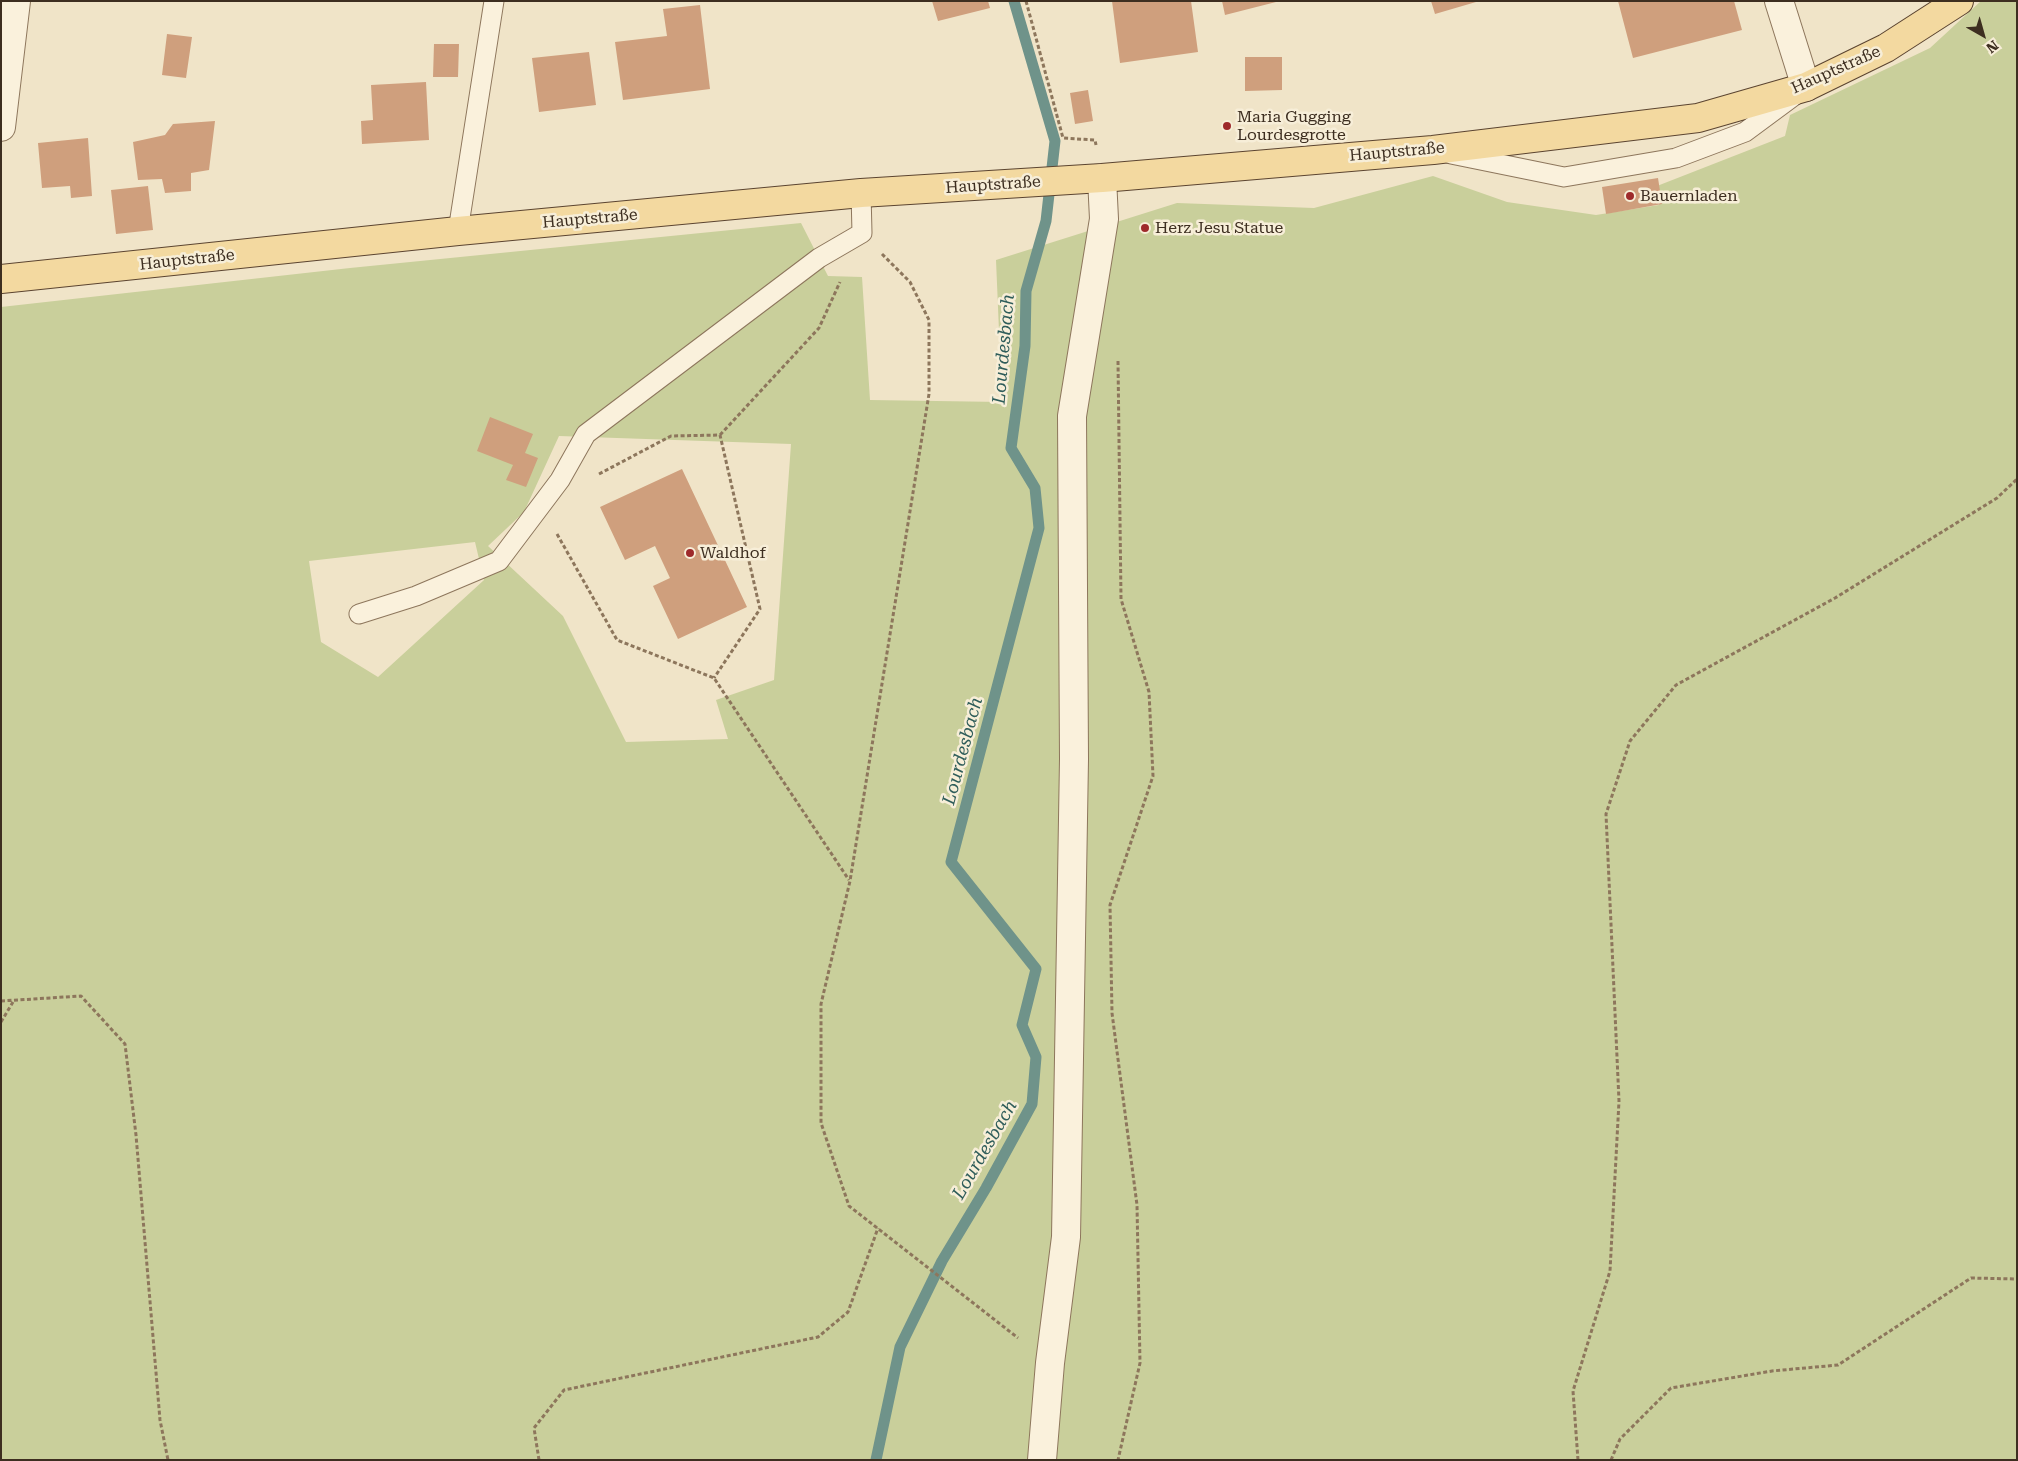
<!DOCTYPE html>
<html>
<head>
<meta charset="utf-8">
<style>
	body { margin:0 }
	#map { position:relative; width:2018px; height:1461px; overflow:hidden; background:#f0e4c8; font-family:"Roboto Serif",serif }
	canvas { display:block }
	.frame { position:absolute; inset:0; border:2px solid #3d2e20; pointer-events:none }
	.north { position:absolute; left:1958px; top:10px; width:50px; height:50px; -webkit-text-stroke:4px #f7eed8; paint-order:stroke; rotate:142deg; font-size:14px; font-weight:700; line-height:20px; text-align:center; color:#3d2e20 }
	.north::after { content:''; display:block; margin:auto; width:18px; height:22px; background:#3d2e20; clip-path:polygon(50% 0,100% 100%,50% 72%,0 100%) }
</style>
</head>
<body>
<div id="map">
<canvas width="2018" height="1461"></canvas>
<div class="frame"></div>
<div class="north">N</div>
</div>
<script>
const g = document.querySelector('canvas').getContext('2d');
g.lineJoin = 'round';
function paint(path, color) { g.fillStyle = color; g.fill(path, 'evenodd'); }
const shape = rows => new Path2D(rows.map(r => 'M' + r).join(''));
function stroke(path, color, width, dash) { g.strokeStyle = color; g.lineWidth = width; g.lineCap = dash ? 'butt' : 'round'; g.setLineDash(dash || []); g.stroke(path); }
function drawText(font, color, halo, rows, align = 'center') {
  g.font = font + ' "Roboto Serif",serif'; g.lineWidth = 5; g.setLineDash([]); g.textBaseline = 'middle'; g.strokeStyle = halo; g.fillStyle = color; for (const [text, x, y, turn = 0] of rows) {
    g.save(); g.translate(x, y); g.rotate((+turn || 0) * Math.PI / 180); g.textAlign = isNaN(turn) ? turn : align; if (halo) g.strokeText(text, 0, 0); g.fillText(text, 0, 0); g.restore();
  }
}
paint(shape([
	[1981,1,2017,1,2017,1460,1,1460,1,307,350,268,801,223,828,276,862,277,870,400,1002,402,996,260,1177,203,1314,208,1433,176,1507,202,1596,215,1659,205,1657,186,1785,136,1790,115,1930,48],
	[559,436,791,444,774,680,716,700,728,739,626,742,563,616,488,546,524,512],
	[475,542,484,580,378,677,321,642,309,561]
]), '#c9cf9b');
stroke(shape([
	[876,1460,900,1347,942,1261,986,1188,1032,1104,1036,1057,1022,1025,1036,969,951,862,1039,528,1035,488,1011,448,1025,346,1026,291,1046,221,1055,141,1014,1]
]), '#6f938a', 11);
paint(shape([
	[932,1,988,1,990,8,938,21],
	[1112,1,1191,1,1198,52,1120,63],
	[1222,1,1276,1,1276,2,1225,15],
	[1431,1,1476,1,1476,2,1435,14],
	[1618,1,1734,1,1742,30,1633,58],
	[700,5,710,89,623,100,615,42,667,36,663,9],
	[167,34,192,37,186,78,162,75],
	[434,44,459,44,458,77,433,77],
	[589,52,596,105,539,112,532,58],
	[1245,57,1282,57,1282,90,1245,91],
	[426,82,429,140,362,144,361,121,373,120,371,85],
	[1088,90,1093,121,1075,124,1070,93],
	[215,121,209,170,191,173,191,191,165,193,162,179,138,180,133,142,165,135,173,124],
	[88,138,92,196,71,198,70,186,42,188,38,143],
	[1658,178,1662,204,1606,214,1602,187],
	[148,186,153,230,116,234,111,190],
	[490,417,533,434,525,453,538,458,526,487,506,480,513,465,477,451],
	[682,469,747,607,678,639,653,586,670,578,655,546,625,560,600,507]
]), '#cf9f7d');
const lane = shape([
	[1451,154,1564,177,1676,158,1745,132,1795,95],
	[458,231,494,1],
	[359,614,416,596,499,561,560,480,586,434,819,258,862,233,861,193]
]);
const street = shape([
	[1779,1,1806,87],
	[1,127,16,1],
	[1042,1460,1050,1363,1066,1237,1074,759,1072,416,1104,219,1102,178]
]);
const primary = shape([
	[1,279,458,231,861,193,1102,178,1433,150,1698,118,1806,87,1886,48,1959,1]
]);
stroke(lane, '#8d765c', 21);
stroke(street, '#8d765c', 30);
stroke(primary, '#5b4430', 30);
stroke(shape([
	[1026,1,1063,138,1095,140,1096,145],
	[882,254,910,282,929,320,929,394,850,881,821,1004,821,1123,849,1206,1018,1338],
	[1118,361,1121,599,1149,692,1153,776,1110,905,1112,1013,1137,1205,1140,1363,1118,1460],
	[720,435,819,328,840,282],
	[599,474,671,436,720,435,760,609,714,678],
	[557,534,617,640,714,678,849,880],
	[1,1001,81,996,125,1044,136,1135,160,1420,168,1460],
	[1,1022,13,1002],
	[539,1460,534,1428,564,1390,818,1337,848,1312,878,1228],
	[1578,1460,1573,1391,1610,1271,1619,1101,1606,814,1630,741,1676,685,1835,598,1997,498,2017,479],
	[1611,1460,1620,1439,1671,1388,1772,1371,1838,1365,1971,1278,2017,1279]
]), '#8d765c', 3, [4, 2.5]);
stroke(lane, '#faf1dc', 19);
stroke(street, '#faf1dc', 28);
stroke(primary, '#f3d9a0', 28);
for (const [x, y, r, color] of [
	[1227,126,5,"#9e2a2b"],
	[1630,196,5,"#9e2a2b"],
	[1145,228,5,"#9e2a2b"],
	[690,553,5,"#9e2a2b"]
]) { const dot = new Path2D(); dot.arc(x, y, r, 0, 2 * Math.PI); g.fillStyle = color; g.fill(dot); stroke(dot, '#f7eed8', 2); }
drawText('16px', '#3d2e20', '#f7eed8', [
	["Hauptstraße",1836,70,-24],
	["Hauptstraße",1397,152,-5],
	["Hauptstraße",993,185,-4],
	["Hauptstraße",590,219,-5],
	["Hauptstraße",187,260,-6]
]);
drawText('16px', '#3d2e20', '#f7eed8', [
	["Maria Gugging",1237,117],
	["Lourdesgrotte",1237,135],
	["Bauernladen",1640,196],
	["Herz Jesu Statue",1155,228],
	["Waldhof",700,553]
], 'left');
drawText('italic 18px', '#2f5d5a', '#f7eed8', [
	["Lourdesbach",1004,349,-85],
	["Lourdesbach",963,751,-75],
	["Lourdesbach",985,1150,-60]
]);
</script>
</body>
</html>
